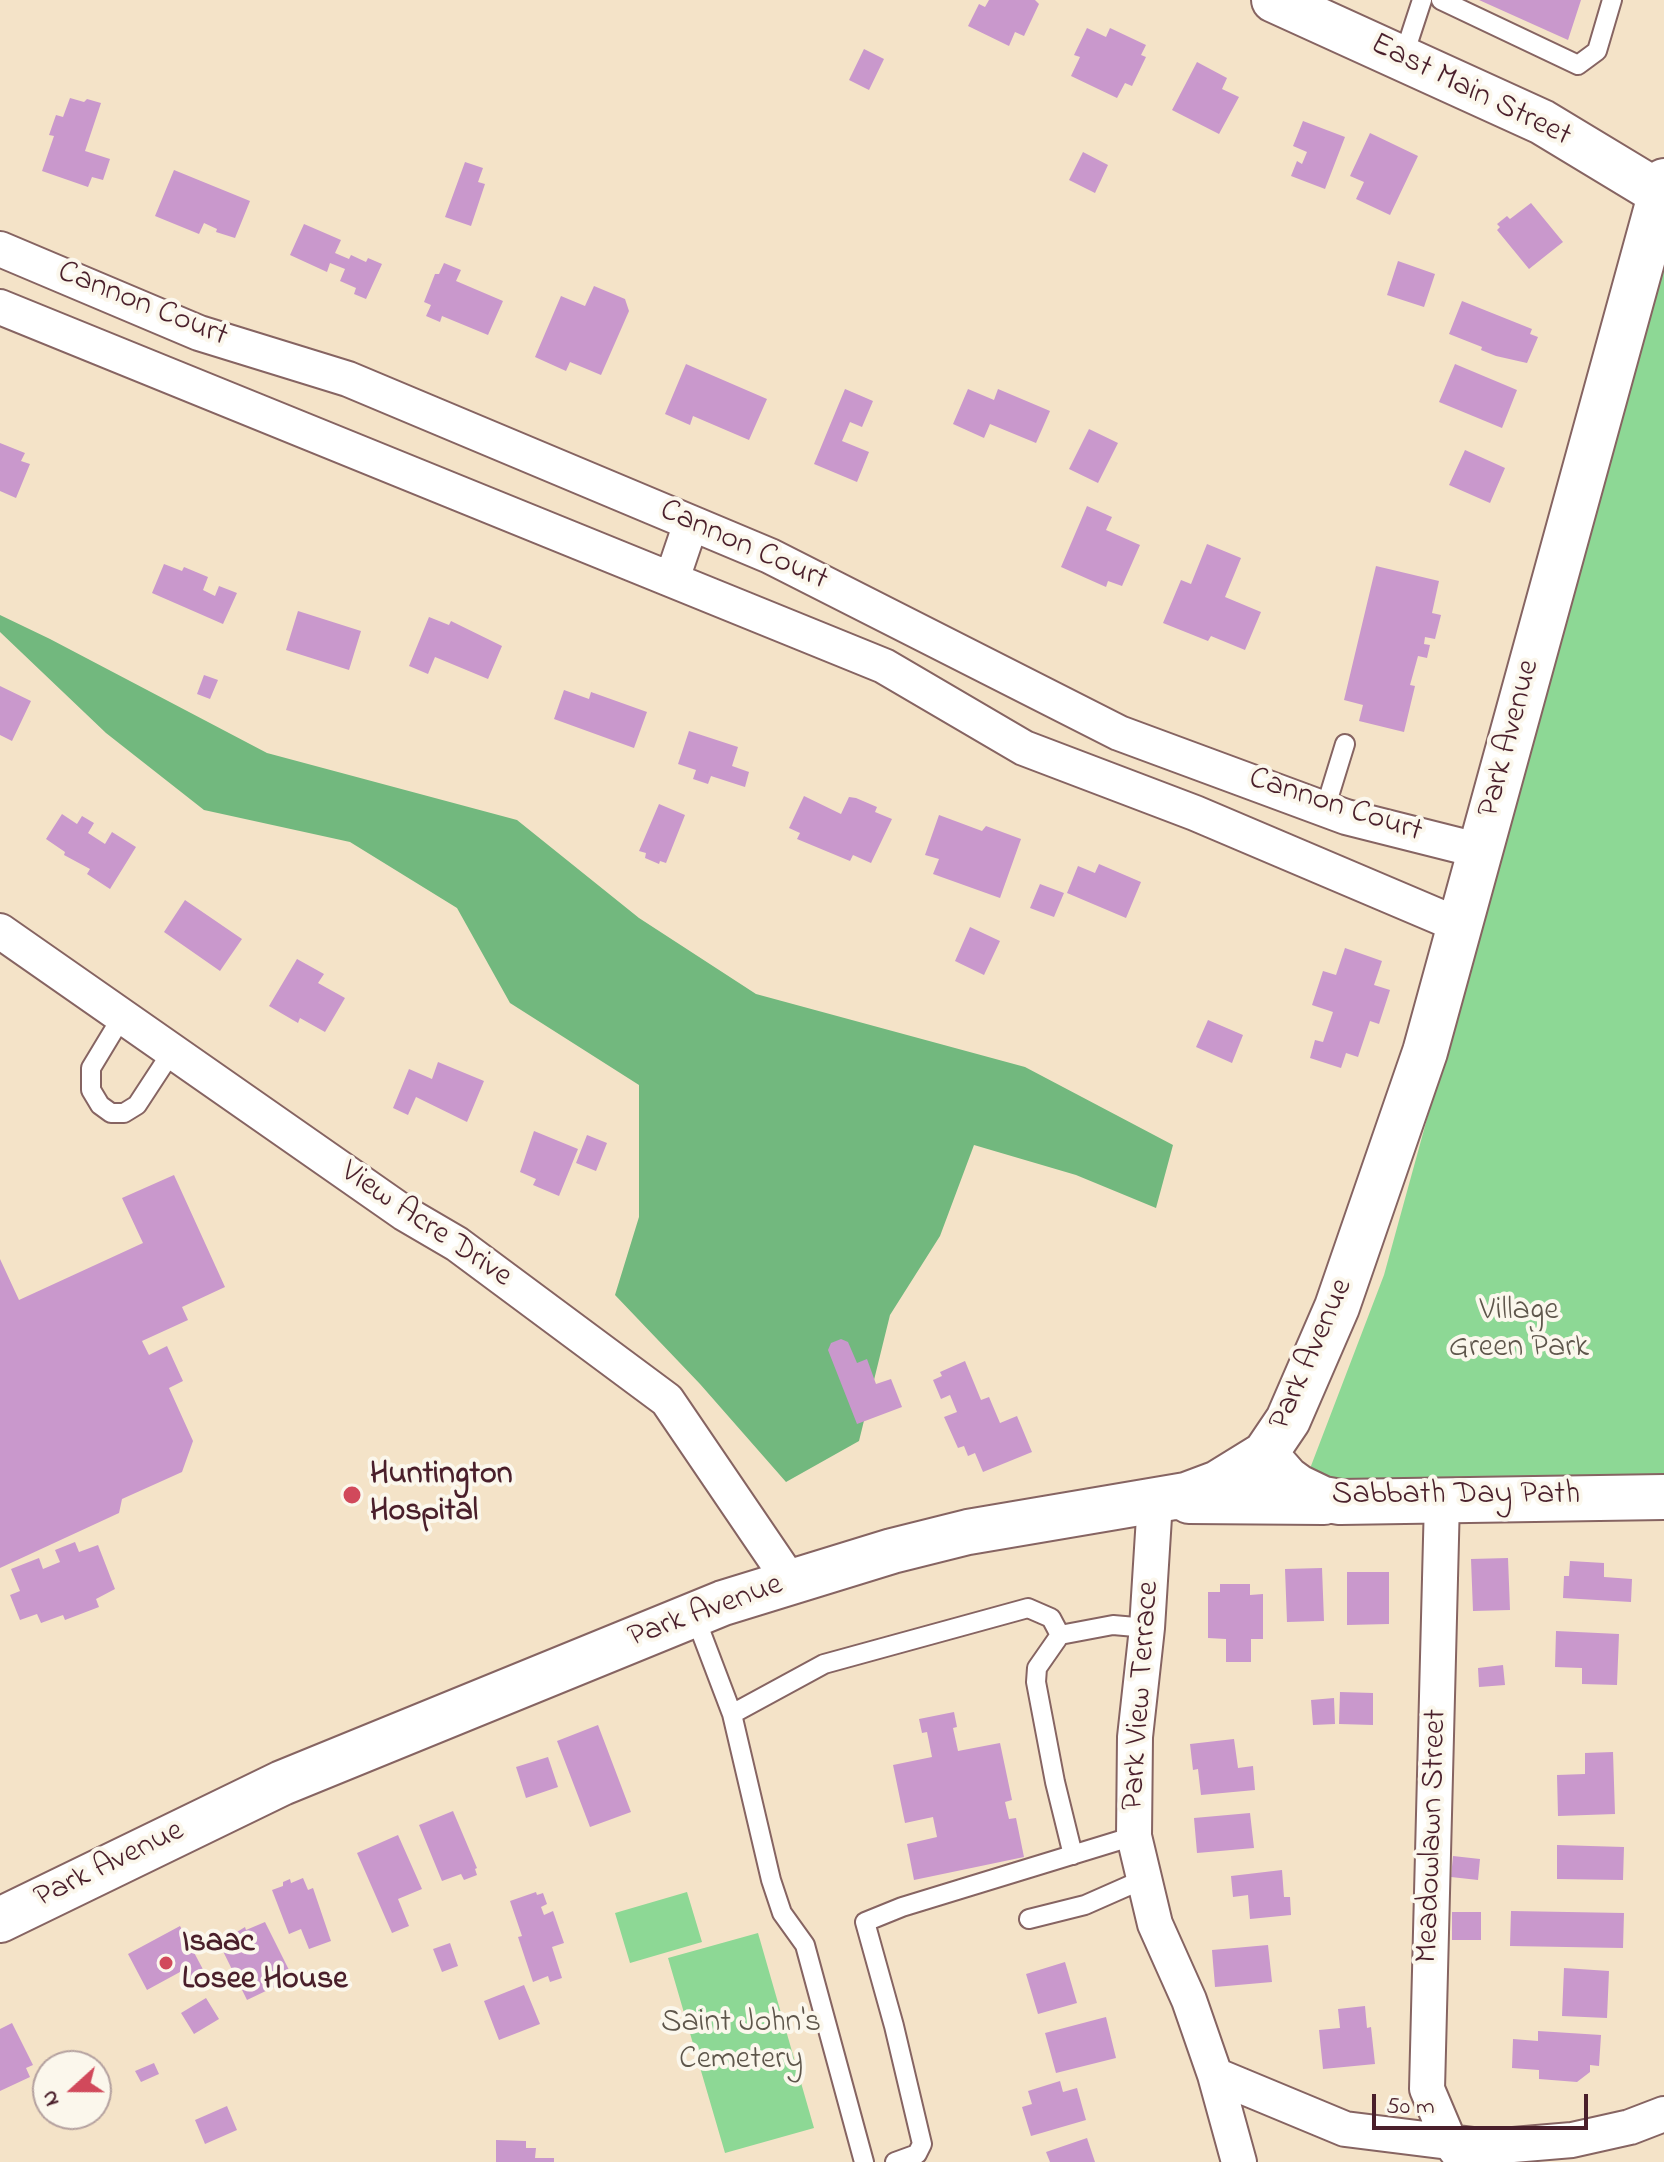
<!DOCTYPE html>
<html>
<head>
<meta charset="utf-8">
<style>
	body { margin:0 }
	#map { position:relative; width:1664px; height:2162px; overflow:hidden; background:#f4e3c8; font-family:"Indie Flower",sans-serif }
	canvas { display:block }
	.north { position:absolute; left:32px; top:2050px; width:80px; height:80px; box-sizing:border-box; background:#fbf7ec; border:2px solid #b4a19f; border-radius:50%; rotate:249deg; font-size:22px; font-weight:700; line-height:32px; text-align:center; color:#4a1f2b }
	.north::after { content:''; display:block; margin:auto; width:28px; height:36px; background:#d1495b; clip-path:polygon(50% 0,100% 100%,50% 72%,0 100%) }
	.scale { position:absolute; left:1372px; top:2094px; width:216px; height:36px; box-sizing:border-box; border:4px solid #4a1f2b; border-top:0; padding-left:10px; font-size:24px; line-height:28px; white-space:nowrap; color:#4a1f2b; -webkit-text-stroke:6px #fbf7ec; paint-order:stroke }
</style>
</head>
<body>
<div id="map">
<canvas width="1664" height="2162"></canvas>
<div class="north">N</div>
<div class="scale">50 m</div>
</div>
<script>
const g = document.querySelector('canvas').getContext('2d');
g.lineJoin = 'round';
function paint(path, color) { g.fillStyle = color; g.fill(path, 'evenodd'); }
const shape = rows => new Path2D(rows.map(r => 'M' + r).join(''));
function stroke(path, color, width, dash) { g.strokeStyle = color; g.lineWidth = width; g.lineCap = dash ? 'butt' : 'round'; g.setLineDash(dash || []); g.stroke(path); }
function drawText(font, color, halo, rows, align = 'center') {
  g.font = font + ' "Indie Flower",sans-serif'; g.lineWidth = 8; g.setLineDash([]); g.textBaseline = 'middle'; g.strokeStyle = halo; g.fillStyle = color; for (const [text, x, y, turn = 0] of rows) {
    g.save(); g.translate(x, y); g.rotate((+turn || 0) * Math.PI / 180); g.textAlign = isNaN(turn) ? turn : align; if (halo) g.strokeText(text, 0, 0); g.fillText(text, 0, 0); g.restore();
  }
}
paint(shape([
	[1664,258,1664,1476,1306,1479,1384,1275],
	[687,1892,702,1942,630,1963,615,1913],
	[758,1933,814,2128,725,2153,668,1958]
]), '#8dd895');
paint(shape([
	[0,615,50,639,267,753,517,820,639,918,756,994,1025,1067,1173,1145,1156,1208,1076,1175,974,1145,940,1236,890,1315,859,1441,786,1482,700,1384,615,1295,639,1217,639,1085,510,1003,457,908,350,842,204,810,106,733,0,632]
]), '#72b87e');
paint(shape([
	[989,0,1035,0,1039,4,1024,36,1015,32,1009,46,968,26,979,4,985,7],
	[1479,0,1581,0,1568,40],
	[1087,28,1106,37,1110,28,1146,45,1141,55,1146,57,1132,86,1125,83,1117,98,1071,76,1080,57,1074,55],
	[864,49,884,59,869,90,849,80],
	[1197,62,1227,78,1222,89,1239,97,1219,134,1172,110],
	[70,98,84,102,87,99,101,103,85,151,110,159,103,180,92,177,88,187,42,171,54,136,49,135,56,115,63,117],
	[1303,121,1345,137,1325,189,1291,176,1297,161,1302,164,1307,152,1293,146],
	[1370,133,1418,156,1390,215,1356,199,1364,182,1350,176],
	[1083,152,1108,165,1095,193,1069,180],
	[465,162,483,168,478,182,485,184,471,226,445,217],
	[174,170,250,201,235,238,216,232,217,229,204,223,199,234,155,216],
	[1531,203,1563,242,1529,269,1497,230,1500,227,1497,224,1507,216,1510,219],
	[304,224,341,240,335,253,349,259,351,255,366,262,368,258,382,264,366,299,354,294,356,288,340,281,345,269,330,263,327,272,290,255],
	[1398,261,1435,274,1424,307,1387,295],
	[444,263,461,270,456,281,503,301,488,335,442,316,440,322,426,316,431,305,424,302,435,274,439,274],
	[594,286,625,299,629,311,601,375,570,362,566,371,535,357,561,296,585,306],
	[1462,301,1532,329,1530,334,1538,337,1527,363,1496,356,1481,350,1482,347,1449,334],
	[686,364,767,399,749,440,693,416,690,425,665,414],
	[1455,364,1517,390,1502,428,1439,402],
	[845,389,873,401,862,427,850,422,842,441,869,452,857,482,814,464],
	[968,389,994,400,998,389,1050,411,1036,443,990,424,984,438,953,424],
	[1089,429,1118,443,1098,483,1069,469],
	[0,443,25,453,21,461,30,464,16,498,0,491],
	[1465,450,1505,468,1490,503,1449,485],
	[1087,506,1112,517,1106,530,1140,545,1122,586,1108,581,1106,587,1061,567],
	[1207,544,1241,558,1225,597,1261,612,1245,650,1211,636,1208,641,1163,623,1181,580,1191,584],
	[164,564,182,571,184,567,208,577,203,590,215,596,219,586,237,593,223,624,152,593],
	[1376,566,1439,581,1432,613,1441,615,1435,639,1425,637,1424,644,1430,645,1427,658,1418,656,1410,685,1415,686,1404,732,1359,721,1363,705,1344,700],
	[298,611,361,631,349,670,286,650],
	[429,617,449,625,451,621,502,646,488,679,435,657,428,674,409,666],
	[204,675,218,680,210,699,197,694],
	[0,686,31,701,12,741,0,735],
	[564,690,589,699,591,692,647,712,634,748,554,719],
	[689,731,738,747,732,766,749,772,745,787,711,776,708,784,693,779,696,770,678,764],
	[804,796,841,814,849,797,856,798,877,807,875,812,892,819,871,863,853,855,850,861,797,839,800,833,789,828],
	[659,804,685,815,666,863,660,861,659,864,645,858,646,853,639,851],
	[62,814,77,824,82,816,94,823,88,833,105,844,112,832,136,847,110,889,87,874,90,869,64,855,65,852,46,839],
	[939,815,982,831,986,826,1021,839,1000,898,933,874,939,859,925,855],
	[1099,864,1141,882,1126,918,1067,893,1078,866,1095,873],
	[1040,884,1064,893,1054,917,1030,908],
	[185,900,242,939,220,971,164,932],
	[970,927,1000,941,984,975,955,961],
	[1345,948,1382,961,1374,985,1390,990,1379,1024,1370,1021,1358,1057,1346,1053,1341,1068,1310,1058,1315,1040,1323,1042,1333,1012,1312,1005,1323,971,1336,975],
	[297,959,324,974,318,983,345,998,325,1032,300,1018,298,1023,269,1006],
	[1208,1020,1243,1035,1232,1063,1196,1047],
	[438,1062,484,1081,467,1122,416,1097,408,1115,393,1108,409,1069,432,1079],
	[534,1131,578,1149,559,1196,533,1185,536,1179,520,1172],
	[587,1135,607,1143,596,1171,576,1163],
	[174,1175,225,1287,182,1307,188,1320,142,1341,149,1355,167,1346,183,1381,169,1388,193,1441,182,1472,122,1499,119,1513,0,1568,0,1259,19,1300,143,1243,122,1198],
	[841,1339,848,1342,857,1363,867,1359,876,1384,891,1379,902,1407,857,1424,828,1350,831,1343],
	[965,1361,981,1400,989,1397,1000,1423,1017,1416,1032,1452,983,1472,975,1453,968,1456,964,1446,958,1448,944,1417,957,1412,950,1395,941,1399,933,1380,942,1376,940,1372],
	[75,1542,79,1552,98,1545,115,1589,96,1599,99,1607,65,1620,63,1615,41,1623,37,1614,20,1620,10,1595,20,1591,11,1569,39,1558,43,1569,60,1562,55,1550],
	[1508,1558,1510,1610,1473,1611,1471,1559],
	[1570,1561,1604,1563,1604,1577,1632,1579,1631,1602,1563,1598,1564,1576,1569,1576],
	[1322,1568,1324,1621,1287,1622,1285,1569],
	[1347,1572,1389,1572,1389,1624,1347,1625],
	[1220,1584,1250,1584,1250,1595,1263,1594,1263,1639,1251,1639,1251,1662,1226,1662,1226,1639,1208,1638,1208,1592,1220,1592],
	[1556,1631,1619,1634,1617,1685,1582,1684,1582,1668,1555,1667],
	[1503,1665,1505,1685,1479,1687,1478,1668],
	[1340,1692,1373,1693,1373,1725,1339,1724],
	[1334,1698,1335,1724,1313,1725,1311,1700],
	[954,1712,957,1727,953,1728,958,1751,1000,1743,1012,1800,1005,1802,1009,1819,1016,1818,1024,1857,914,1880,907,1844,937,1837,933,1817,905,1823,893,1765,932,1757,927,1732,922,1733,919,1719],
	[598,1725,631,1812,590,1827,557,1741],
	[1234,1739,1238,1768,1253,1766,1255,1790,1201,1795,1198,1769,1193,1770,1190,1744],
	[1613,1752,1615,1814,1558,1816,1557,1775,1585,1774,1585,1753],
	[548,1757,558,1787,526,1798,516,1767],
	[453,1811,477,1868,475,1869,477,1875,464,1880,461,1874,442,1881,419,1825],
	[1250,1813,1254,1848,1197,1853,1194,1818],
	[398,1835,422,1889,398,1899,409,1926,392,1933,357,1853],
	[1557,1845,1624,1847,1623,1880,1557,1879],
	[1453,1856,1480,1859,1478,1880,1451,1877],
	[1282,1870,1284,1897,1290,1897,1291,1915,1250,1919,1248,1895,1233,1897,1231,1876],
	[303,1878,308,1890,313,1888,331,1941,309,1949,301,1929,289,1934,272,1890,283,1886,283,1882,290,1879,291,1883],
	[536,1892,537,1895,543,1893,547,1904,541,1907,544,1915,553,1911,564,1943,552,1947,562,1978,550,1982,548,1976,533,1982,518,1937,522,1936,510,1901],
	[1511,1911,1624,1913,1623,1948,1510,1946],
	[1452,1912,1481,1912,1481,1940,1452,1940],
	[265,1922,293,1978,247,2000,219,1943,245,1927,246,1930],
	[180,1926,207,1977,188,1987,180,1972,147,1990,128,1954],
	[450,1943,458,1966,442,1972,433,1949],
	[1268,1945,1272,1982,1215,1987,1212,1950],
	[1065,1962,1077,2003,1038,2014,1026,1974],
	[1564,1968,1609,1971,1607,2018,1562,2016],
	[524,1985,540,2024,499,2040,484,2001],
	[206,1998,219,2019,194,2034,181,2013],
	[1365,2006,1367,2028,1371,2027,1375,2064,1323,2069,1319,2030,1340,2028,1338,2009],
	[1106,2017,1116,2058,1056,2073,1045,2033],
	[12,2023,33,2065,26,2068,30,2077,0,2091,0,2029],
	[1538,2031,1601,2035,1599,2066,1590,2065,1590,2072,1577,2082,1539,2079,1539,2070,1512,2068,1513,2039,1538,2041],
	[154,2063,159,2074,141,2082,135,2071],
	[1060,2081,1063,2092,1077,2088,1086,2120,1031,2136,1022,2107,1032,2104,1028,2091],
	[227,2106,237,2130,205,2144,195,2120],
	[1087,2138,1095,2162,1050,2162,1046,2152],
	[496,2140,526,2141,526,2148,536,2148,535,2158,554,2158,554,2162,496,2162]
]), '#c998cc');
const lane = shape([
	[1441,0,1578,65,1597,51,1612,0],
	[1403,58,1422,0],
	[1325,809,1345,744],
	[123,1015,91,1068,91,1090,100,1105,111,1113,124,1113,137,1105,173,1050],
	[694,1614,732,1714,771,1880,782,1913,805,1945,864,2162],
	[1060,1635,1037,1668,1036,1682,1055,1782,1073,1855],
	[732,1714,824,1664,1028,1608,1051,1618,1060,1635,1113,1625,1147,1628],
	[1029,1919,1085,1905,1144,1879],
	[895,2162,917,2154,922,2144,894,2026,865,1922,902,1907,1134,1836]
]);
const street = shape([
	[0,249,199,333,348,379,770,556,1119,733,1346,817,1481,851],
	[0,307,884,666,1024,748,1195,813,1461,926],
	[672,579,691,523],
	[0,931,404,1213,457,1244,667,1400,790,1581],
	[1442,1500,1427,2089,1449,2141,1465,2162],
	[1155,1501,1147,1628,1135,1737,1134,1836,1155,1924,1189,2000,1215,2075,1239,2162],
	[1215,2075,1345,2129,1490,2147,1572,2140,1630,2127,1664,2114]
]);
const secondary = shape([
	[1265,1454,1287,1479,1298,1487,1323,1499,1340,1502,1664,1497],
	[1189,1501,1324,1502],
	[0,1920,282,1783,723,1603,892,1551,968,1532,1186,1495,1218,1483,1265,1454,1288,1420,1337,1307,1425,1052,1664,181]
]);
const primary = shape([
	[1274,0,1542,122,1661,194,1664,202]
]);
stroke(lane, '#866462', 22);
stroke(street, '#866462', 38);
stroke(secondary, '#866462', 48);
stroke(primary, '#866462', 48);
stroke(lane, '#fff', 18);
stroke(street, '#fff', 34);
stroke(secondary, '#fff', 44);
stroke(primary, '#fff', 44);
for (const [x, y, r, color] of [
	[352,1495,10,"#d1495b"],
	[166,1963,8,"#d1495b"]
]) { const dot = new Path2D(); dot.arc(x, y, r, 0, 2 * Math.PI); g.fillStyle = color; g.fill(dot); stroke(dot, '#fbf7ec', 3); }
drawText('32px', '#4a1f2b', '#fbf7ec', [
	["East Main Street",1470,92,26],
	["Cannon Court",142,306,22],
	["Cannon Court",743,547,24],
	["Park Avenue",1511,739,-75],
	["Cannon Court",1335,807,18],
	["View Acre Drive",425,1226,34],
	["Park Avenue",1313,1355,-66],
	["Sabbath Day Path",1456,1497],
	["Park Avenue",706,1613,-20],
	["Park View Terrace",1143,1696,-86],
	["Meadowlawn Street",1434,1836,-88],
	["Park Avenue",110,1866,-26]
]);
drawText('32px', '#5e564b', '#fbf7ec', [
	["Village",1519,1313],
	["Green Park",1519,1350],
	["Saint John's",741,2025],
	["Cemetery",741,2062]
]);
drawText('bold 32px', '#4a1f2b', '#fbf7ec', [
	["Huntington",370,1477],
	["Hospital",370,1514],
	["Isaac",182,1945],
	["Losee House",182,1982]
], 'left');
</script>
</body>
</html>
